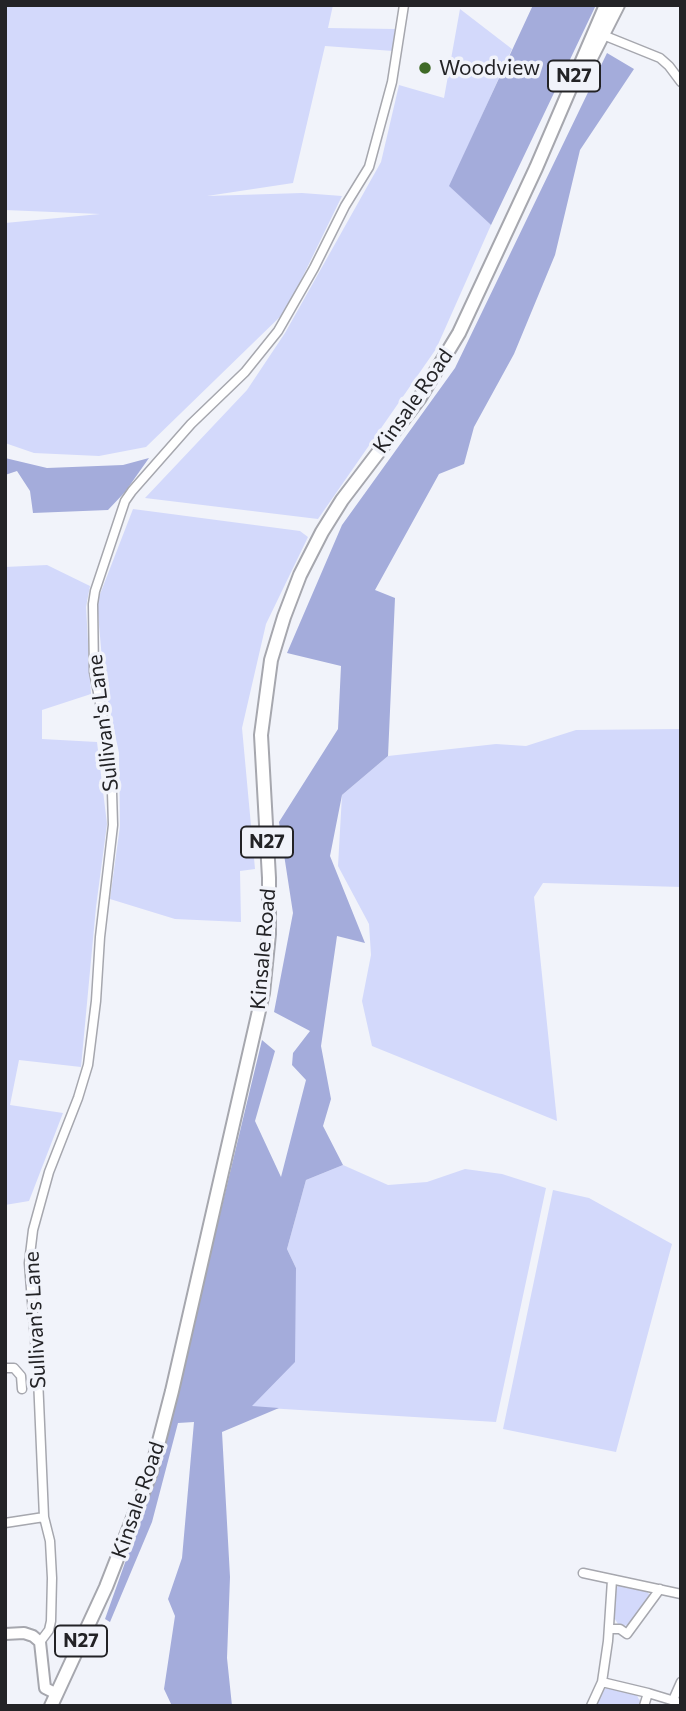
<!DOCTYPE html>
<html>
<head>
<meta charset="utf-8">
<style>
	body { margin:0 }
	#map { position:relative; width:686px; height:1711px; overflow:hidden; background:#f1f3fa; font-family:Commissioner,sans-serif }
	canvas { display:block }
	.frame { position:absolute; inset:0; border:7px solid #232326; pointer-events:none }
</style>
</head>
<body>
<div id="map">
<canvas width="686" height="1711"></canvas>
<div class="frame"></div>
</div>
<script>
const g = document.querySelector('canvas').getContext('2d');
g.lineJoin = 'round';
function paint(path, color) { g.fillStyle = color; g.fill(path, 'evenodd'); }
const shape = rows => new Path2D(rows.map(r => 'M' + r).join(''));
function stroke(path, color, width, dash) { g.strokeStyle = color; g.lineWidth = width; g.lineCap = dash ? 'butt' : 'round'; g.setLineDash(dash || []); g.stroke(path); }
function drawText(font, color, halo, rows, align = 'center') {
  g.font = font + ' Commissioner,sans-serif'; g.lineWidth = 7; g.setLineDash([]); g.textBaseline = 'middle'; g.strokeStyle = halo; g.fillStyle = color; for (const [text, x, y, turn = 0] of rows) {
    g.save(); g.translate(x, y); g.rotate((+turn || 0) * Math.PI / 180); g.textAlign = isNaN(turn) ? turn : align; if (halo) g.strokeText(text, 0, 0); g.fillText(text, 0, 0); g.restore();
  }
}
paint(shape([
	[5,5,333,5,328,28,395,29,393,51,325,46,293,183,207,196,302,193,342,196,286,311,146,447,99,456,34,453,5,443,5,223,100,214,5,210],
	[460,9,512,49,450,186,491,225,436,349,318,519,145,498,247,390,285,333,381,162,399,85,444,98],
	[133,509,300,531,308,537,266,624,242,728,255,869,240,871,241,922,175,919,110,899,120,826,119,753,104,682,97,602],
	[47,565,90,586,86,607,91,694,42,710,42,739,97,742,107,824,96,907,81,1067,19,1060,10,1105,63,1113,29,1201,5,1205,5,567],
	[681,729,681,887,543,883,534,897,557,1121,372,1046,362,1001,371,955,369,924,338,866,342,795,388,756,496,744,526,746,576,730],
	[343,1165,388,1185,427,1182,465,1169,502,1174,546,1188,496,1422,251,1407,296,1268,287,1249,306,1180],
	[553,1190,589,1198,672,1244,616,1452,503,1429],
	[623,1585,646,1590,649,1594,649,1599,629,1625,624,1626,618,1624,613,1616,615,1590,618,1586],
	[608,1687,637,1693,638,1698,641,1701,640,1706,601,1706,596,1703,602,1691]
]), '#d3d9fb');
paint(shape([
	[533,5,596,5,491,225,449,186],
	[607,53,634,69,580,150,555,255,514,354,474,427,464,464,439,474,375,590,395,598,388,756,342,795,330,856,365,943,337,936,321,1046,331,1099,323,1126,343,1165,306,1180,287,1249,296,1268,295,1362,252,1406,279,1408,222,1432,230,1577,227,1658,232,1706,172,1706,164,1689,175,1616,168,1599,182,1558,194,1422,178,1423,152,1522,110,1622,105,1619,159,1467,262,1040,275,1051,255,1121,281,1177,306,1080,292,1065,293,1053,310,1031,274,1012,293,913,279,822,338,729,341,666,287,653,342,525,455,368],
	[5,458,47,468,123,465,149,458,125,492,108,510,33,513,30,491,17,471,5,475]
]), '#a4acdb');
const minor = shape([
	[603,35,660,58,669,66,681,82],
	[5,1368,14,1368,21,1376,22,1389],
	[5,1523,44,1517],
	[583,1573,681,1594],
	[609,1629,620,1629,627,1634,660,1589],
	[40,1642,49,1630,51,1621,52,1578,50,1541,44,1517,38,1378,29,1263,33,1230,49,1172,78,1098,88,1065,96,1001,100,937,113,825,111,759,94,672,93,604,95,591,125,501,132,491,191,424,245,372,278,331,314,268,345,206,369,167,392,82,404,5],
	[602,1682,608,1641,612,1580],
	[673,1700,681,1682],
	[591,1706,602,1682,648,1693],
	[644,1706,648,1693,681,1703]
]);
const major = shape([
	[5,1634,24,1633,33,1636,40,1642,45,1688,57,1694]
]);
const highway = shape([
	[585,70,618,5],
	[51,1706,106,1587,151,1472,172,1391,263,993,269,934,269,878,261,735,271,660,284,617,300,575,322,532,342,500,419,399,459,333,536,168,606,5]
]);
stroke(minor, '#a6a7ae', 11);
stroke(major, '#a6a7ae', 14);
stroke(highway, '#a6a7ae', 16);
stroke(minor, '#fff', 8);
stroke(major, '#fff', 10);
stroke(highway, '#fff', 12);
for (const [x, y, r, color] of [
	[425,68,7,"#3f6a27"]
]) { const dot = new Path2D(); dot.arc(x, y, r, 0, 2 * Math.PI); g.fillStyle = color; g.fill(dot); stroke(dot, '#f1f3fa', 2.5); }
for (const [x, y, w] of [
	[574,76,52],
	[267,842,52],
	[81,1641,52]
]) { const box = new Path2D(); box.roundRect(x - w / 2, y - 15.5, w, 31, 5); g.fillStyle = '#f1f3fa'; g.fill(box); stroke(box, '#232326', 2); }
drawText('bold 19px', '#232326', null, [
	["N27",574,76],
	["N27",267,842],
	["N27",81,1641]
]);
drawText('21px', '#232326', '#f1f3fa', [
	["Woodview",439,68]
], 'left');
drawText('21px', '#232326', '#f1f3fa', [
	["Kinsale Road",413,401,-55],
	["Sullivan's Lane",103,723,-97],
	["Kinsale Road",263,949,-85],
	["Sullivan's Lane",35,1320,-93],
	["Kinsale Road",138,1500,-71]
]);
</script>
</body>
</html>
